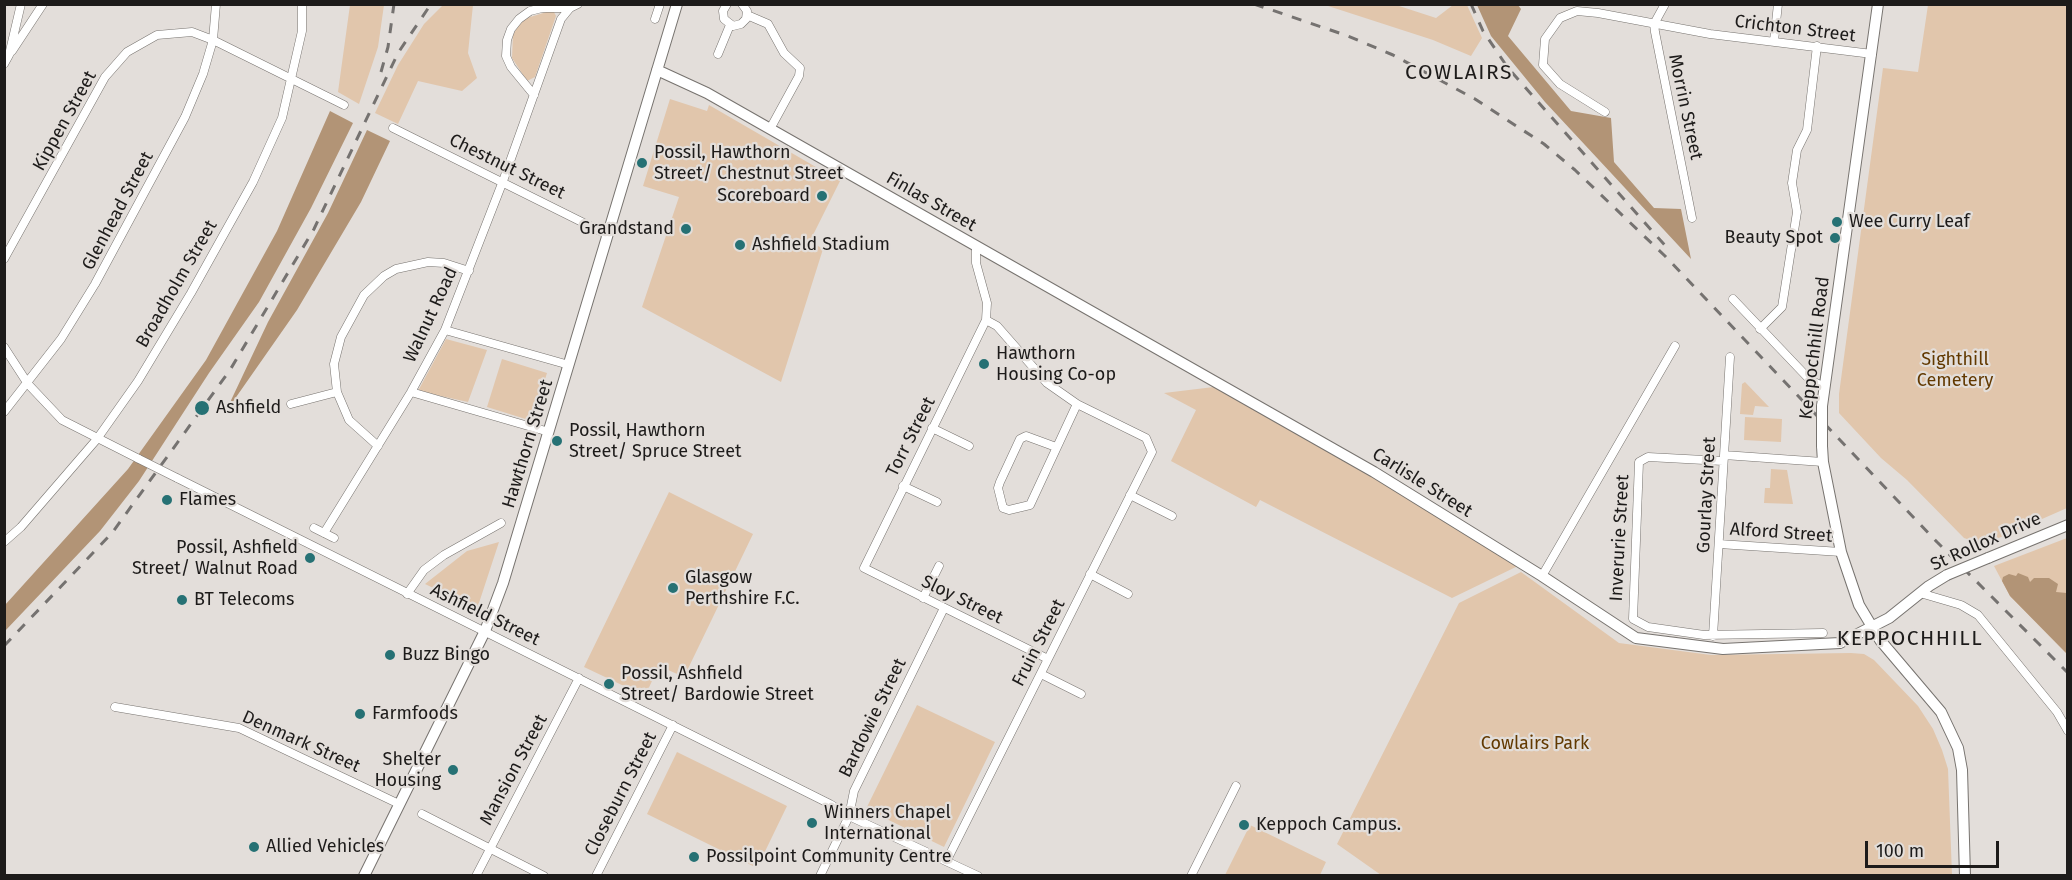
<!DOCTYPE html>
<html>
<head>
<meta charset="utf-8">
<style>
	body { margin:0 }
	#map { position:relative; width:2072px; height:880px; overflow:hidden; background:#e3deda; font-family:"Fira Sans",sans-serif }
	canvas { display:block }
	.frame { position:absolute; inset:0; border:6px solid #1d1b1a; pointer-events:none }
	.scale { position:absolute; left:1865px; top:841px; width:134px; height:27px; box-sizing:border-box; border:3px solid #1d1b1a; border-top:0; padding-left:8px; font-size:18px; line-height:21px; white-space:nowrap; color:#1d1b1a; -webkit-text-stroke:4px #e3deda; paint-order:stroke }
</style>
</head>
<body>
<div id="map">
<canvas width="2072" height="880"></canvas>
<div class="frame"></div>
<div class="scale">100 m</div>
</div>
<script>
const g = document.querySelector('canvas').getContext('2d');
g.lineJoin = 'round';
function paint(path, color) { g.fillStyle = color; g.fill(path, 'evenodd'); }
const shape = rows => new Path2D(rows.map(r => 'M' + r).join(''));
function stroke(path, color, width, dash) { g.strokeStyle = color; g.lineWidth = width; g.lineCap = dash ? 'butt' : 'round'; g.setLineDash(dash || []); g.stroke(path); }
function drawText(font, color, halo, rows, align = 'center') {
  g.font = font + ' "Fira Sans",sans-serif'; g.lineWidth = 4.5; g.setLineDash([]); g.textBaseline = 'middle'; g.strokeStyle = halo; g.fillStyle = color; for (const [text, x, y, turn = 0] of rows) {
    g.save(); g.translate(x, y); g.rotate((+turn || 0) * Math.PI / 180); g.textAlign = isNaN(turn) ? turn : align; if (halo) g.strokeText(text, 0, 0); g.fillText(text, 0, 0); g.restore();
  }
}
paint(shape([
	[350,5,384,5,378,47,359,104,338,92],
	[443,5,473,5,468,53,477,78,462,91,418,81,398,124,375,113,398,65,424,24],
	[1325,5,1396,5,1436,18,1453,5,1467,5,1482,38,1471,56,1433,40],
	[1928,5,2067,5,2067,508,1976,548,1973,541,1964,538,1907,480,1881,458,1839,413,1839,394,1883,68,1918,72],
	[553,10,556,16,535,77,527,81,512,58,513,35,519,24,527,18],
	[670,99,707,111,709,105,840,181,810,241,823,249,781,382,642,307,679,197,643,186],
	[446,339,487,350,468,402,418,391],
	[502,359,547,373,532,421,487,407],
	[1745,382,1769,407,1755,406,1753,415,1740,414,1742,384],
	[1222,386,1522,564,1452,598,1260,500,1256,507,1171,461,1196,410,1164,393],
	[1745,417,1782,419,1781,442,1744,440],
	[1771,469,1787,470,1793,504,1764,503,1765,488,1770,488],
	[669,492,753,534,684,677,659,666,645,696,584,667],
	[2067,538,2067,654,2010,596,1994,566],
	[499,542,477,609,425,584,467,551],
	[1521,572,1619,643,1711,655,1851,653,1864,654,1874,660,1918,706,1933,729,1942,750,1948,769,1952,875,1381,875,1337,844,1459,603],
	[917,705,995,742,944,847,866,809],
	[677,752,787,806,757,868,647,814],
	[1250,825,1326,862,1320,875,1225,875]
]), '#e1c6ac');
paint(shape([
	[1477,5,1518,5,1521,9,1508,36,1571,111,1611,118,1614,162,1654,208,1681,209,1691,259,1545,102,1491,36],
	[330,111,353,123,311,208,259,302,209,373,139,481,100,531,5,631,5,605,128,469,206,360,277,231],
	[367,130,390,141,361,202,297,310,225,413,268,322,328,213],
	[2018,573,2028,577,2030,582,2034,578,2049,578,2058,584,2056,592,2067,593,2067,654,2010,596,2002,581,2003,577,2009,574,2016,576]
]), '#b29476');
const street = shape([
	[727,4,723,11,724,19,733,26,741,24,746,19,747,11,742,4],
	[1665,4,1654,24,1655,32,1692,218],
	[747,15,768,24,784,53,800,68,799,76,770,129],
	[655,19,660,4],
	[1774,41,1778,4],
	[12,51,43,4],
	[718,54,730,25],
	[4,64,9,55,21,4],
	[534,95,511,67,506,56,507,40,511,29,519,19,530,11,542,8,570,8],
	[1605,112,1560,84,1543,65,1545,39,1560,18,1577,11,1598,13,1710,34,1872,54],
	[393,128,608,235],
	[976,246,976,263,987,303,986,320,864,568,1048,659],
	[4,259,105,77,127,52,157,35,192,32,213,40,344,105],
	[1733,299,1810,380,1825,387],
	[1760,329,1782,307,1797,212,1792,183,1797,150,1807,130,1817,46],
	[445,330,569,365],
	[4,347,28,384,62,420,139,459],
	[411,392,549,432],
	[291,404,337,392],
	[4,412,61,339,95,284,185,117,203,74,213,40,216,4],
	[932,428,969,446],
	[378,446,349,420,337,392,334,364,341,337,364,295,384,276,396,269,428,262,444,263,469,271],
	[1056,447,1026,436,1020,439,1000,482,998,488,1003,508,1009,510,1030,505,1077,404],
	[1724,455,1823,462],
	[1723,461,1648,457,1639,462,1633,619,1648,627,1704,635,1823,633],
	[177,478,830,804,849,816,978,876],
	[903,486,937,502],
	[1130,495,1172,516],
	[314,528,334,538],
	[324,533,411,392,445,330,503,181,561,19,570,8,578,4],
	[4,542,21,527,97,439,138,381,191,293,253,182,282,118,302,31,302,4],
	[1719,544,1841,552],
	[1090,574,1128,594],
	[1542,576,1675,346],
	[1920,593,1961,605,1978,615,2057,712,2068,731],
	[407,594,424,570,444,555,501,523],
	[923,598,939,566],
	[1713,636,1730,357],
	[1041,674,1081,694],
	[115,707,239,728,399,804],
	[422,814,544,876],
	[947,860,1152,452,1146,438,1077,404,1047,383,997,326,986,320],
	[476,876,579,678],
	[596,876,673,725],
	[820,876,849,816,854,791,944,608],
	[1191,876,1236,786]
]);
const secondary = shape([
	[657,70,707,93,1374,472,1542,576,1636,638,1723,649,1840,643,1889,618,1929,586,1947,575],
	[1822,406,1878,4],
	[1822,446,1823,462,1841,552,1859,605,1880,640,1941,712,1958,748,1962,770,1965,876],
	[1988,558,2068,525],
	[364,876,485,631,503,583,677,4]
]);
stroke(street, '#77736f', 9);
stroke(secondary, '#77736f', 12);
stroke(street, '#fff', 8);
stroke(secondary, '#fff', 10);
stroke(shape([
	[1254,4,1348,36,1393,55,1475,99,1544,144,1575,170,1665,256,1937,542,2068,673],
	[1471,4,1483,31,1508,68,1669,250],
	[381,72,388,47,394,4],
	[4,646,112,533,230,370,314,229,398,53,431,4]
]), '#757270', 3, [10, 10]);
const streetBridge = shape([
	[139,459,177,478]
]);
const secondaryBridge = shape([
	[1822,446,1822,406],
	[1947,575,1988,558]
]);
stroke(streetBridge, '#77736f', 9, []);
stroke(secondaryBridge, '#77736f', 12, []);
stroke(streetBridge, '#fff', 8);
stroke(secondaryBridge, '#fff', 10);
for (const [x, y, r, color] of [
	[642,163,6,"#267174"],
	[822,196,6,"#267174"],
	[1837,222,6,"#267174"],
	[686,229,6,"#267174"],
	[1835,238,6,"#267174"],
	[740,245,6,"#267174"],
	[984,364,6,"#267174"],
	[202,408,8,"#267174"],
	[557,441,6,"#267174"],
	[167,500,6,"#267174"],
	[310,558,6,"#267174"],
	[673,588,6,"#267174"],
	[182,600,6,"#267174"],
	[390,655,6,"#267174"],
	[609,684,6,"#267174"],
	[360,714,6,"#267174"],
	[453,770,6,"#267174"],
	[812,823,6,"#267174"],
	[1244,825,6,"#267174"],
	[254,847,6,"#267174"],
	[694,857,6,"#267174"]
]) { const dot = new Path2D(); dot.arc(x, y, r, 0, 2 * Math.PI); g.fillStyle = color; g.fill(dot); stroke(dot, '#e3deda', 2); }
drawText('18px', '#1d1b1a', '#e3deda', [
	["Crichton Street",1795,29,7],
	["Morrin Street",1685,107,78],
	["Kippen Street",65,121,-61],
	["Chestnut Street",507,167,26],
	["Finlas Street",931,202,30],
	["Glenhead Street",118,211,-62],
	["Broadholm Street",177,284,-60],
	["Walnut Road",431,315,-65],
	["Keppochhill Road",1815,348,-83],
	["Torr Street",911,437,-63],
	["Hawthorn Street",528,444,-73],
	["Carlisle Street",1422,483,32],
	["Gourlay Street",1707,495,-87],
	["Alford Street",1781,533,4],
	["Inverurie Street",1620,538,-87],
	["St Rollox Drive",1986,542,-24],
	["Sloy Street",962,600,26],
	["Ashfield Street",485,615,26],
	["Fruin Street",1039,643,-63],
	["Bardowie Street",873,718,-64],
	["Denmark Street",301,742,24],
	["Mansion Street",514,770,-62],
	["Closeburn Street",621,794,-63]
]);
drawText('18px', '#1d1b1a', '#e3deda', [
	["Possil, Hawthorn",654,153],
	["Street/ Chestnut Street",654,174],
	["Scoreboard",810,196,"right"],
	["Wee Curry Leaf",1849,222],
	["Grandstand",674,229,"right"],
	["Beauty Spot",1823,238,"right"],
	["Ashfield Stadium",752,245],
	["Hawthorn",996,354],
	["Housing Co-op",996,375],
	["Ashfield",216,408],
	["Possil, Hawthorn",569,431],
	["Street/ Spruce Street",569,452],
	["Flames",179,500],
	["Possil, Ashfield",298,548,"right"],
	["Street/ Walnut Road",298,569,"right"],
	["Glasgow",685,578],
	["Perthshire F.C.",685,599],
	["BT Telecoms",194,600],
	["Buzz Bingo",402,655],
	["Possil, Ashfield",621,674],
	["Street/ Bardowie Street",621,695],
	["Farmfoods",372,714],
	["Shelter",441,760,"right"],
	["Housing",441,781,"right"],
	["Winners Chapel",824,813],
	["International",824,834],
	["Keppoch Campus.",1256,825],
	["Allied Vehicles",266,847],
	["Possilpoint Community Centre",706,857]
], 'left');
drawText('18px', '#623900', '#e3deda', [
	["Sighthill",1955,360],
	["Cemetery",1955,381],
	["Cowlairs Park",1535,744]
]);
g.letterSpacing = '1.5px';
drawText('21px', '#1d1b1a', '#e3deda', [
	["COWLAIRS",1459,73],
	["KEPPOCHHILL",1910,639]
]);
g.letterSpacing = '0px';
</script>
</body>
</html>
